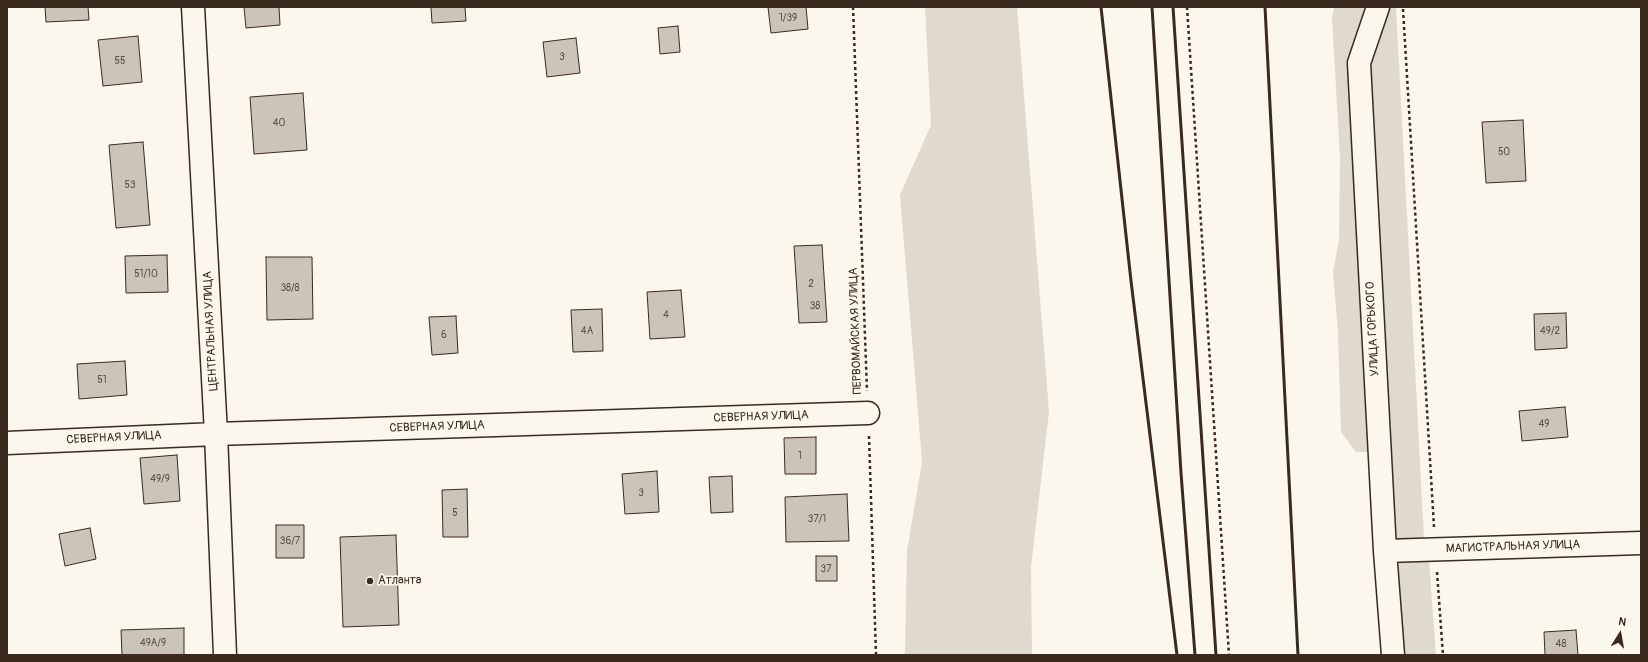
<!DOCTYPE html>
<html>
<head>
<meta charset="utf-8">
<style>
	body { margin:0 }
	#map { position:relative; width:1648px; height:662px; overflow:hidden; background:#fbf7ec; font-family:Pangolin,sans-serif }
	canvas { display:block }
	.frame { position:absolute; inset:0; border:8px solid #3b2a1e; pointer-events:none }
	.north { position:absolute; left:1600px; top:614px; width:40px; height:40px; -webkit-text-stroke:3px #fbf7ec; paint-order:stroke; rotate:11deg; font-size:11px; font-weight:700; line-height:16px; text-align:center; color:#3b2a1e }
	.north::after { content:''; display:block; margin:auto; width:14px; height:18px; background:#3b2a1e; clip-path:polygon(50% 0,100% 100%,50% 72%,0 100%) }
</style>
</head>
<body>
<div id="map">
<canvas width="1648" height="662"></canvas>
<div class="frame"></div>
<div class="north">N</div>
</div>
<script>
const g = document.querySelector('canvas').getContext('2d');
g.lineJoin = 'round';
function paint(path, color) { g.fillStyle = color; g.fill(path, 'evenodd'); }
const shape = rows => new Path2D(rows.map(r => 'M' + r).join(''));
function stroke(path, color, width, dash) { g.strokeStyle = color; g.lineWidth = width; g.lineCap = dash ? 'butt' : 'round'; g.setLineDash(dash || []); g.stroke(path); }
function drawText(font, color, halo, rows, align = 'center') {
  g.font = font + ' Pangolin,sans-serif'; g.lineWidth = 3.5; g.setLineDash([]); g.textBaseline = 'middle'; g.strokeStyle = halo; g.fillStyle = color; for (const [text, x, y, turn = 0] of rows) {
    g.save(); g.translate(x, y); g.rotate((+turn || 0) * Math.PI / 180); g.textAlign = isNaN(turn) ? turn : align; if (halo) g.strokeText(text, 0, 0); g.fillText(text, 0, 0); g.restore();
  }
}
paint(shape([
	[925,7,1017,7,1049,412,1031,567,1032,655,905,655,907,551,922,462,900,195,931,125],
	[1334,7,1368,7,1373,452,1356,452,1341,432,1338,333,1333,271,1339,241,1340,158,1332,18],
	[1386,7,1396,7,1424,539,1394,543,1367,65],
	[1429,560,1436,655,1402,655,1395,561]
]), '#dfd9ce');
const building = shape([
	[45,7,88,7,89,20,46,22,45,7],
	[244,7,279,7,280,25,246,28,244,7],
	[431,7,465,7,466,21,432,23,431,7],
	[768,7,806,7,808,29,771,33,768,7],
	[678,26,680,52,660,54,658,28,678,26],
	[138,36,142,82,103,86,98,40,138,36],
	[576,38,580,73,547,77,543,42,576,38],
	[303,93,307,150,254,154,250,97,303,93],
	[1523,120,1526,181,1486,183,1482,122,1523,120],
	[143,142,150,225,116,228,109,145,143,142],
	[822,245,827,322,799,323,794,246,822,245],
	[167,255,168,292,126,293,125,256,167,255],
	[266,257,312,257,313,319,267,320,266,257],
	[681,290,685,337,650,339,647,292,681,290],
	[602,309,603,351,573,352,571,310,602,309],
	[1566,313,1567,348,1535,350,1534,314,1566,313],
	[456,316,458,353,432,355,429,317,456,316],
	[125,361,127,395,79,399,77,364,125,361],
	[1565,407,1568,437,1522,441,1519,411,1565,407],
	[816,437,816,474,785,474,784,438,816,437],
	[177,455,180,501,144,504,140,458,177,455],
	[657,471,659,512,625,514,622,474,657,471],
	[732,476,733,512,711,513,709,477,732,476],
	[467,489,468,537,443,537,442,490,467,489],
	[847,494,849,541,786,542,785,497,847,494],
	[276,525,304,525,304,558,276,558,276,525],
	[90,528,96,559,65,566,59,534,90,528],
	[396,535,399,625,343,627,340,537,396,535],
	[816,556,837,556,837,581,816,581,816,556],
	[184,628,184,655,122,655,121,630,184,628],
	[1576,630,1578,655,1545,655,1544,632,1576,630]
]);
paint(building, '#ccc4b9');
stroke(building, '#3b2a1e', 1);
const minor = shape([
	[193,7,216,434,225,655],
	[1378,7,1359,63,1385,551,1393,655],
	[7,443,216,434,868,413],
	[1385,551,1641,543]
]);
stroke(minor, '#3b2a1e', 25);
stroke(shape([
	[853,7,867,391],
	[1187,7,1229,655],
	[1403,9,1434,527],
	[869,436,876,655],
	[1437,572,1443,655]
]), '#3b2a1e', 2.5, [3, 3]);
stroke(minor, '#fbf7ec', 22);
stroke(shape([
	[1101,7,1131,281,1177,655],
	[1152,7,1181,473,1195,655],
	[1173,7,1216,655],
	[1265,7,1298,655]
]), '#3b2a1e', 3);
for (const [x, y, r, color] of [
	[370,581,4,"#3b2a1e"]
]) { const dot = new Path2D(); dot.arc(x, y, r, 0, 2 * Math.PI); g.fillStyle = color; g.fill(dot); stroke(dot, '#fbf7ec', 1.5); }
drawText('10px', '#5f5045', null, [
	["1/39",788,18],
	["3",562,57],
	["55",120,61],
	["40",279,123],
	["50",1504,152],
	["53",130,185],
	["51/10",146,274],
	["2",811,284],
	["38/8",290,288],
	["38",815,306],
	["4",666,315],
	["4А",587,331],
	["49/2",1550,331],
	["6",444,335],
	["51",102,380],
	["49",1544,424],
	["1",800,456],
	["49/9",160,479],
	["3",641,493],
	["5",455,513],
	["37/1",817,519],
	["36/7",290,541],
	["37",826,569],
	["49А/9",153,643],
	["48",1561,644]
]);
drawText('12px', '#3b2a1e', '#fbf7ec', [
	["УЛИЦА ГОРЬКОГО",1373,329,-93],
	["ЦЕНТРАЛЬНАЯ УЛИЦА",211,331,-93],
	["ПЕРВОМАЙСКАЯ УЛИЦА",856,331,-92],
	["СЕВЕРНАЯ УЛИЦА",761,417,-2],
	["СЕВЕРНАЯ УЛИЦА",437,427,-2],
	["СЕВЕРНАЯ УЛИЦА",114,438,-3],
	["МАГИСТРАЛЬНАЯ УЛИЦА",1513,547,-2]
]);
drawText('12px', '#3b2a1e', '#fbf7ec', [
	["Атланта",378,581]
], 'left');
</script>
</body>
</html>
